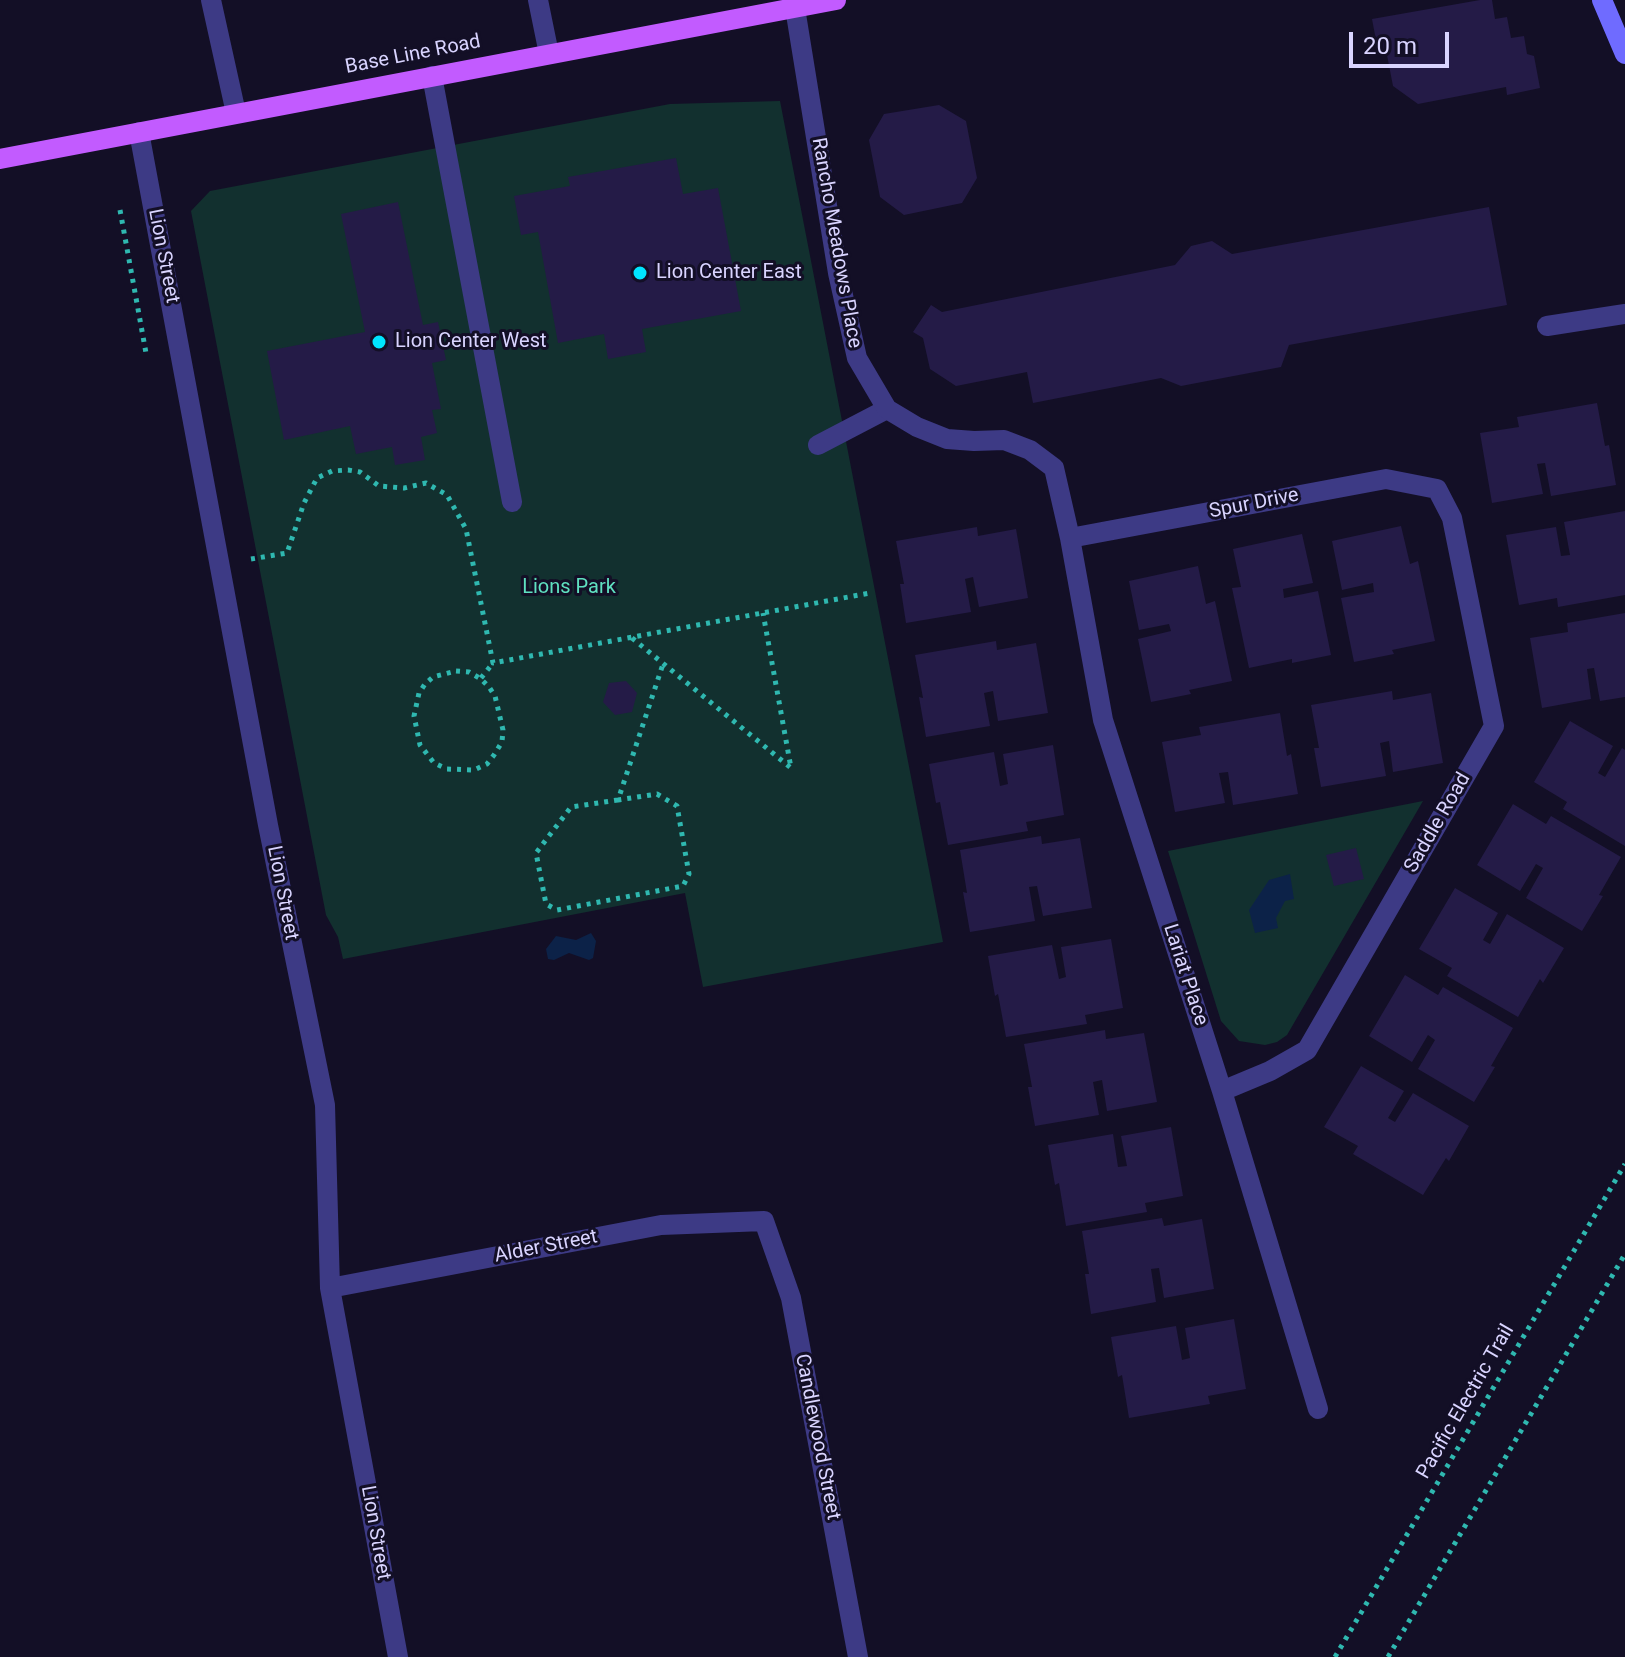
<!DOCTYPE html>
<html>
<head>
<meta charset="utf-8">
<style>
	body { margin:0 }
	#map { position:relative; width:1625px; height:1657px; overflow:hidden; background:#130f26; font-family:Roboto,sans-serif }
	canvas { display:block }
	.scale { position:absolute; left:1349px; top:32px; width:100px; height:36px; box-sizing:border-box; border:4px solid #d9d4ff; border-top:0; padding-left:10px; font-size:24px; line-height:28px; white-space:nowrap; color:#d9d4ff; -webkit-text-stroke:6px #130f26; paint-order:stroke }
</style>
</head>
<body>
<div id="map">
<canvas width="1625" height="1657"></canvas>
<div class="scale">20 m</div>
</div>
<script>
const g = document.querySelector('canvas').getContext('2d');
g.lineJoin = 'round';
function paint(path, color) { g.fillStyle = color; g.fill(path, 'evenodd'); }
const shape = rows => new Path2D(rows.map(r => 'M' + r).join(''));
function stroke(path, color, width, dash) { g.strokeStyle = color; g.lineWidth = width; g.lineCap = dash ? 'butt' : 'round'; g.setLineDash(dash || []); g.stroke(path); }
function drawText(font, color, halo, rows, align = 'center') {
  g.font = font + ' Roboto,sans-serif'; g.lineWidth = 6; g.setLineDash([]); g.textBaseline = 'middle'; g.strokeStyle = halo; g.fillStyle = color; for (const [text, x, y, turn = 0] of rows) {
    g.save(); g.translate(x, y); g.rotate((+turn || 0) * Math.PI / 180); g.textAlign = isNaN(turn) ? turn : align; if (halo) g.strokeText(text, 0, 0); g.fillText(text, 0, 0); g.restore();
  }
}
paint(shape([
	[780,101,943,942,703,987,685,893,343,959,338,937,326,915,191,211,210,191,670,104],
	[1423,801,1287,1035,1277,1042,1265,1045,1239,1041,1221,1021,1168,851]
]), '#12302f');
paint(shape([
	[1290,874,1294,899,1285,901,1276,918,1278,928,1255,933,1249,910,1269,880],
	[591,933,596,941,593,958,589,960,569,953,554,960,548,959,546,949,556,936,576,940]
]), '#0c2248');
paint(shape([
	[1480,0,1492,0,1495,19,1507,17,1511,38,1524,36,1527,54,1534,56,1540,88,1507,95,1506,87,1418,104,1393,86,1387,55,1379,56,1372,19],
	[939,105,966,121,977,178,962,203,904,215,880,197,869,140,884,114],
	[676,158,683,194,718,188,741,311,642,329,646,352,608,359,604,334,558,343,538,232,521,235,514,196,570,186,568,177],
	[398,202,423,325,438,322,446,360,432,363,441,409,432,410,437,433,421,437,425,460,395,465,392,447,356,454,350,426,284,440,267,351,365,332,341,214],
	[1489,207,1507,305,1289,345,1281,367,1181,386,1161,378,1033,403,1027,372,956,386,930,369,923,338,913,332,931,305,942,312,1175,265,1191,246,1212,241,1232,254],
	[1597,403,1605,446,1609,445,1616,485,1551,496,1545,463,1537,464,1543,494,1492,503,1480,433,1519,427,1517,417],
	[1625,511,1625,595,1558,607,1557,598,1519,605,1506,535,1556,527,1561,556,1570,555,1564,522],
	[1401,526,1410,564,1418,561,1435,641,1392,650,1394,654,1354,662,1341,598,1374,592,1373,583,1342,590,1332,541],
	[977,527,978,536,1016,529,1028,598,979,607,973,577,965,579,971,612,906,623,900,584,904,584,896,541],
	[1302,534,1313,583,1283,589,1284,598,1318,591,1331,655,1292,663,1292,659,1249,668,1232,588,1241,587,1233,549],
	[1198,566,1206,604,1215,601,1232,681,1189,690,1191,694,1151,702,1138,639,1171,631,1169,624,1139,630,1129,581],
	[1625,613,1625,697,1600,701,1594,668,1587,669,1591,699,1542,708,1530,638,1568,632,1567,623],
	[996,641,997,650,1036,643,1048,713,998,721,993,691,984,693,990,726,926,737,919,697,923,698,915,655],
	[626,681,637,693,632,712,615,715,603,702,609,683],
	[1392,691,1393,700,1431,693,1443,763,1393,772,1389,741,1380,743,1386,776,1321,787,1314,748,1319,748,1311,705],
	[1280,713,1287,756,1291,754,1298,794,1233,805,1228,772,1219,773,1225,803,1175,812,1162,742,1201,735,1199,727],
	[1570,721,1613,746,1598,773,1605,777,1622,748,1625,750,1625,846,1563,809,1567,802,1534,782],
	[1053,745,1064,815,1026,822,1028,831,948,845,940,802,936,803,929,764,994,752,1000,786,1008,784,1003,754],
	[1513,804,1546,824,1551,816,1621,857,1599,895,1603,896,1582,931,1526,898,1543,868,1536,864,1520,891,1477,865],
	[1041,836,1042,844,1080,838,1092,908,1043,916,1037,886,1029,887,1035,921,970,932,963,892,967,893,960,850],
	[1356,848,1364,879,1334,886,1326,855],
	[1455,888,1498,913,1483,940,1490,944,1507,914,1564,948,1543,983,1540,979,1518,1017,1447,976,1452,968,1419,949],
	[1111,939,1123,1008,1085,1015,1087,1024,1006,1037,998,994,995,996,988,956,1052,945,1059,979,1066,977,1061,947],
	[1405,975,1438,995,1443,987,1513,1028,1491,1066,1495,1067,1474,1102,1418,1069,1435,1040,1428,1035,1412,1062,1369,1036],
	[1105,1030,1106,1039,1144,1033,1157,1102,1107,1111,1102,1080,1093,1082,1099,1115,1035,1126,1028,1087,1032,1087,1024,1044],
	[1361,1066,1404,1091,1388,1118,1395,1122,1413,1093,1469,1126,1449,1161,1446,1158,1423,1195,1353,1154,1358,1146,1324,1127],
	[1171,1127,1183,1196,1145,1203,1147,1212,1066,1226,1059,1183,1055,1185,1048,1145,1113,1134,1118,1167,1127,1166,1121,1136],
	[1162,1218,1164,1226,1202,1219,1214,1289,1164,1298,1159,1268,1151,1269,1156,1302,1091,1314,1085,1274,1089,1274,1082,1231],
	[1234,1319,1246,1389,1208,1396,1210,1404,1129,1418,1122,1375,1118,1377,1111,1337,1176,1326,1182,1360,1190,1358,1185,1328]
]), '#241b47');
stroke(shape([
	[120,210,146,353],
	[251,559,287,553,304,503,317,478,332,471,348,470,360,472,379,486,404,488,426,483,447,495,466,529,493,663,870,593],
	[632,638,791,768,763,613],
	[456,671,469,672,481,679,489,687,495,696,503,730,502,742,494,755,487,764,474,770,447,769,434,763,420,745,414,716,419,693,425,684,433,677,456,671],
	[481,678,493,663],
	[618,800,571,807,536,853,546,904,557,910,683,886,689,874,677,806,657,794,618,800,663,664],
	[1335,1657,1625,1164],
	[1388,1657,1625,1254]
]), '#2fb8b0', 5, [4, 6]);
stroke(shape([
	[538,0,549,54],
	[432,76,512,502],
	[1547,326,1625,314],
	[818,445,887,409]
]), '#3d3a85', 20);
stroke(shape([
	[211,0,236,113],
	[795,8,838,273,857,358,887,409,917,427,947,439,974,441,1004,440,1030,450,1054,468,1070,538,1103,720,1222,1091,1318,1409],
	[139,132,268,825,325,1105,330,1288,398,1657],
	[1070,538,1386,479,1437,489,1452,518,1494,726,1307,1050,1270,1071,1222,1091],
	[330,1288,661,1225,764,1221,791,1298,858,1657]
]), '#3d3a85', 20);
stroke(shape([
	[1602,0,1625,54]
]), '#6f6bff', 20);
stroke(shape([
	[0,159,836,0]
]), '#c25bff', 20);
for (const [x, y, r, color] of [
	[640,273,8,"#00e5ff"],
	[379,342,8,"#00e5ff"]
]) { const dot = new Path2D(); dot.arc(x, y, r, 0, 2 * Math.PI); g.fillStyle = color; g.fill(dot); stroke(dot, '#130f26', 3); }
drawText('20px', '#d9d4ff', '#130f26', [
	["Base Line Road",413,55,-11],
	["Rancho Meadows Place",836,243,80],
	["Lion Street",163,256,79],
	["Spur Drive",1254,504,-11],
	["Saddle Road",1438,823,-60],
	["Lion Street",282,893,79],
	["Lariat Place",1185,975,72],
	["Alder Street",546,1247,-11],
	["Pacific Electric Trail",1466,1402,-60],
	["Candlewood Street",817,1437,79],
	["Lion Street",375,1533,80]
]);
drawText('20px', '#d9d4ff', '#130f26', [
	["Lion Center East",656,273],
	["Lion Center West",395,342]
], 'left');
drawText('20px', '#5fe0c0', '#130f26', [
	["Lions Park",569,588]
]);
</script>
</body>
</html>
